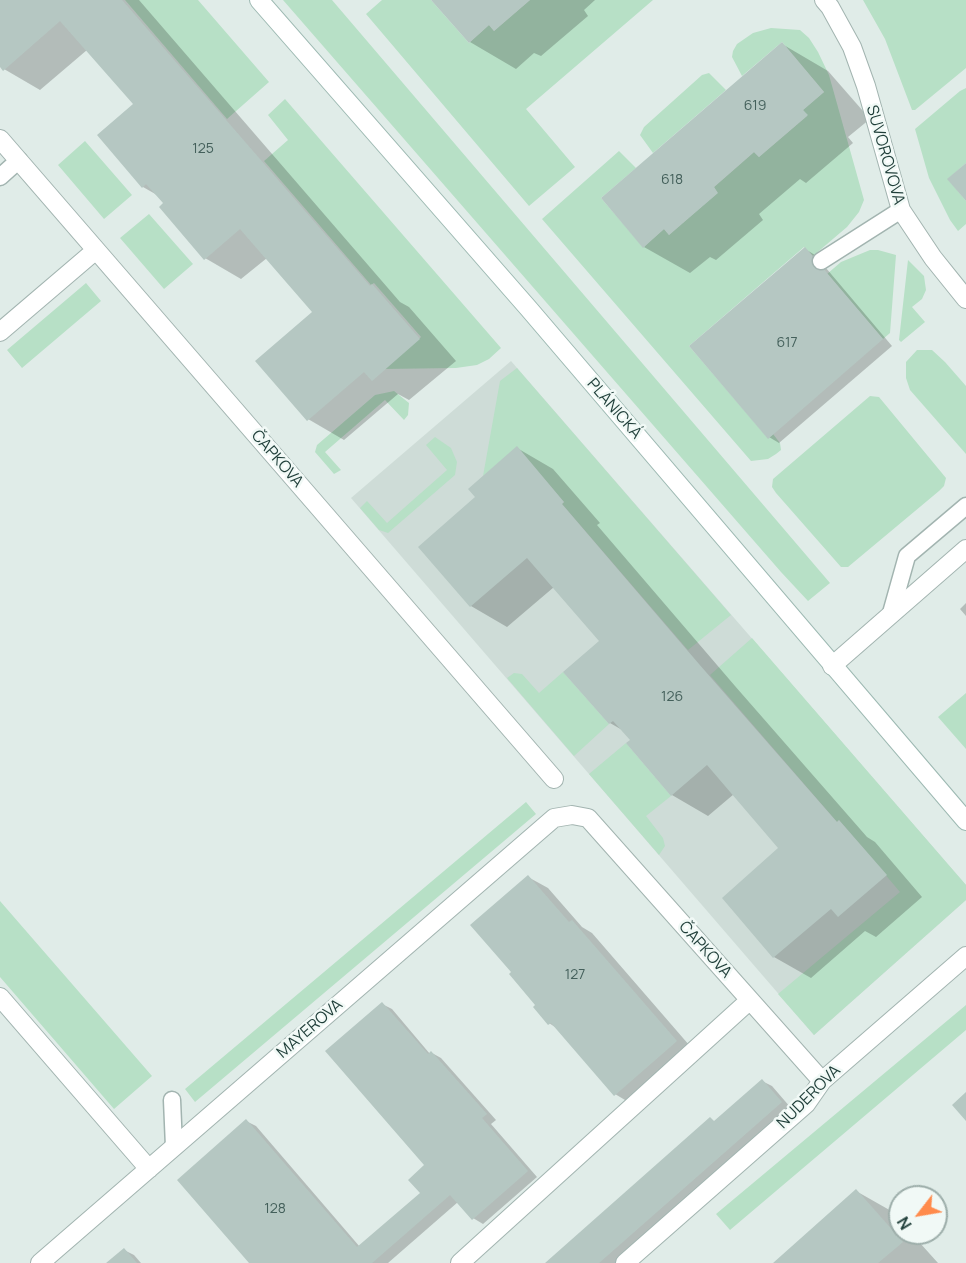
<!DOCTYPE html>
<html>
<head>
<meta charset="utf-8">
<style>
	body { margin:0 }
	#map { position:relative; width:966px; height:1263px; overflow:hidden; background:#e0ece8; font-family:Manrope,sans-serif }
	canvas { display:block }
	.north { position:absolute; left:888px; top:1185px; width:60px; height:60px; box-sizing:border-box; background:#f1f9f6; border:2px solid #9daeaa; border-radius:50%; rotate:239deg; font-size:16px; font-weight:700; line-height:24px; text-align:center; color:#1f3e39 }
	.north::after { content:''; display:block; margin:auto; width:21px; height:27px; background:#ff8b4c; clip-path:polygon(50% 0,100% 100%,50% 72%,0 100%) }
</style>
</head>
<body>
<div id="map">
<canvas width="966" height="1263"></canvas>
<div class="north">N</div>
</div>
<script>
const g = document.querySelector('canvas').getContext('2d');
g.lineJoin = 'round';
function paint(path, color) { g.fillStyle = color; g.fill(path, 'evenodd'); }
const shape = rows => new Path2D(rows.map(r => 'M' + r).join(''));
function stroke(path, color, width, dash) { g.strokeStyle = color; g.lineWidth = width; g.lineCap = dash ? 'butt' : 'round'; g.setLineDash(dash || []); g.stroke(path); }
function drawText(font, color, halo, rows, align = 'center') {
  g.font = font + ' Manrope,sans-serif'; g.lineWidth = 5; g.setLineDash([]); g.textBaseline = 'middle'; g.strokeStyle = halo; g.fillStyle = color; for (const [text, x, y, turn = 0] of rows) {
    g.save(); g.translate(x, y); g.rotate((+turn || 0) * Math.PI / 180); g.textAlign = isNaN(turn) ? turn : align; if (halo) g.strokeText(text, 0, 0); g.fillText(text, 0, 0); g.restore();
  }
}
paint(shape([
	[511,361,966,885,966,900,814,1035,351,498]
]), '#cedcd7');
paint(shape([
	[125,0,198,0,269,82,227,119],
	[283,0,332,0,830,583,808,601,781,572],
	[382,0,431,0,469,43,489,25,494,31,530,0,653,0,526,109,575,167,529,206,366,14],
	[863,0,966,0,966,68,915,110,912,110,885,39],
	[771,28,800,30,809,38,818,52,829,75,864,200,859,212,847,227,813,256,804,247,689,346,768,438,773,434,780,443,781,450,776,454,768,459,751,461,542,219,619,151,636,168,601,198,643,247,664,229,669,235,717,193,714,187,754,152,759,157,807,116,803,110,824,92,782,42,742,76,732,57,733,51,737,44,753,33],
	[709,73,726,90,653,153,640,135,644,127,702,75],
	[966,88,966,163,948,179,966,201,966,224,958,231,950,220,929,178,915,129,960,91],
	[285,99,501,348,489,359,477,365,456,368,384,369,421,337,374,283,371,285,264,161,288,140,268,115],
	[85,141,132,195,104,219,58,165],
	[149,214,193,264,164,289,120,238],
	[870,250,878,250,896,255,890,333,883,339,827,274,841,262],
	[908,260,924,276,926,290,922,299,912,307,925,322,901,342,899,340],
	[86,283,101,301,22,368,7,350],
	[917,350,932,350,945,362,966,386,966,454,910,390,906,378,906,362],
	[517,368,731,615,688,650,562,504,564,502,517,447,483,476,500,381],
	[394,391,409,403,408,415,404,420,385,400,325,452,341,470,334,474,315,452,317,445,375,395],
	[870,396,879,397,946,478,944,486,939,491,848,567,841,567,776,493,772,487,773,479],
	[435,437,451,448,457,462,455,475,388,533,379,530,360,508,367,501,387,523,447,470,426,445],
	[752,638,966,885,966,900,814,1035,778,994,900,892,839,820,837,822,710,675],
	[563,672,609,724,574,756,507,678,514,673,522,674,539,693],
	[966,693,966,749,938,717],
	[626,743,671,796,646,816,663,838,665,846,659,855,589,774],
	[526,802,536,814,195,1102,185,1089],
	[0,901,152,1076,114,1109,0,977],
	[966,1005,966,1030,730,1230,716,1214]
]), '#b7e0c6');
paint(shape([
	[0,0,139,0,400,302,409,307,456,361,409,400,398,394,344,440,308,419,314,313,267,258,241,279,205,258,165,203,157,195,143,187,135,104,87,50,40,90,4,69,0,65],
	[433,0,595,0,584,10,588,16,541,56,534,53,516,69,470,42],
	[782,44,828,71,870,119,848,137,853,143,806,183,800,179,759,214,763,220,716,260,710,257,690,273,644,247],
	[805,249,815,255,892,346,779,443,769,437],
	[517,448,553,469,600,523,597,525,735,686,867,837,875,842,922,897,876,937,865,931,811,978,774,957,780,848,734,794,708,816,672,795,632,740,624,731,610,723,601,641,554,587,507,627,471,606,420,547,477,497],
	[966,603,966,616,960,609],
	[528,877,548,888,582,927,592,933,696,1053,635,1106,615,1094,558,1029,549,1023,537,1005],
	[382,1004,392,1009,430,1054,432,1053,441,1058,496,1120,491,1124,537,1177,483,1224,473,1218,458,1202,388,1263,251,1263,246,1121,256,1126,360,1247,422,1193,426,1165],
	[762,1081,772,1086,791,1108,615,1263,547,1263],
	[856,1191,893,1212,900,1221,900,1233,911,1233,938,1263,775,1263],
	[124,1250,134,1255,141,1263,109,1263]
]), '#0003');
paint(shape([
	[0,0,122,0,370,286,372,284,420,339,372,381,364,372,307,421,255,361,312,312,240,229,204,260,159,207,163,203,146,184,142,188,97,135,133,104,60,21,3,71,0,67],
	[431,0,530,0,494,31,489,25,469,43],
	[782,42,824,92,803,110,808,115,759,157,754,152,714,187,718,193,669,235,664,229,643,248,601,198],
	[966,163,966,201,947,179],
	[805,247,883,339,768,439,689,346],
	[517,446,564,502,562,504,699,664,837,822,839,820,887,875,838,917,831,909,773,958,722,898,778,848,707,765,671,796,626,743,630,740,613,721,609,724,563,672,599,641,527,558,470,607,418,547,475,497,468,489],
	[528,875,569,922,572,920,677,1041,614,1096,551,1023,548,1025,533,1007,535,1005,509,974,511,972,470,925],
	[382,1002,428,1054,431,1051,487,1114,482,1118,528,1171,472,1220,450,1195,372,1263,249,1263,177,1180,246,1119,357,1247,420,1193,408,1180,424,1165,325,1051],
	[762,1079,782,1102,599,1263,545,1263,710,1117,714,1121],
	[966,1092,966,1121,952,1105],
	[856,1189,903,1242,878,1263,773,1263],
	[124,1248,137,1263,106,1263]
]), '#b5c7c2');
const lane = shape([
	[0,177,19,160],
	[821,261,901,210],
	[891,613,907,556,966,506],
	[172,1100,174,1147]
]);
const street = shape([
	[824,0,830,7,852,47,866,86,901,210,933,258,966,299],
	[0,139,554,779],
	[0,332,96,250],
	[832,666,966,549],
	[0,997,149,1169],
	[40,1263,554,818,572,815,588,818,822,1081],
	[460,1263,750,1000],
	[625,1263,806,1104,822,1081,966,956]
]);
const secondary = shape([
	[259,0,529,309,966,821]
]);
stroke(lane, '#a2b4b0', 19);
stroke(street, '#a2b4b0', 20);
stroke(secondary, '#9db9b2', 20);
stroke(lane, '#fff', 16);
stroke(street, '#fff', 18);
stroke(secondary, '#fff', 18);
drawText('14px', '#44605b', null, [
	["619",755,106],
	["125",203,149],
	["618",672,180],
	["617",787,343],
	["126",672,697],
	["127",575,975],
	["128",275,1209]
]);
drawText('16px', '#1f3e39', '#f1f9f6', [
	["SUVOROVOVA",885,155,74],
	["PLÁNICKÁ",614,409,49],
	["ČAPKOVA",277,459,49],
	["ČAPKOVA",705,950,48],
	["MAYEROVA",310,1029,-41],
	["NUDEROVA",809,1097,-45]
]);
</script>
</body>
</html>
